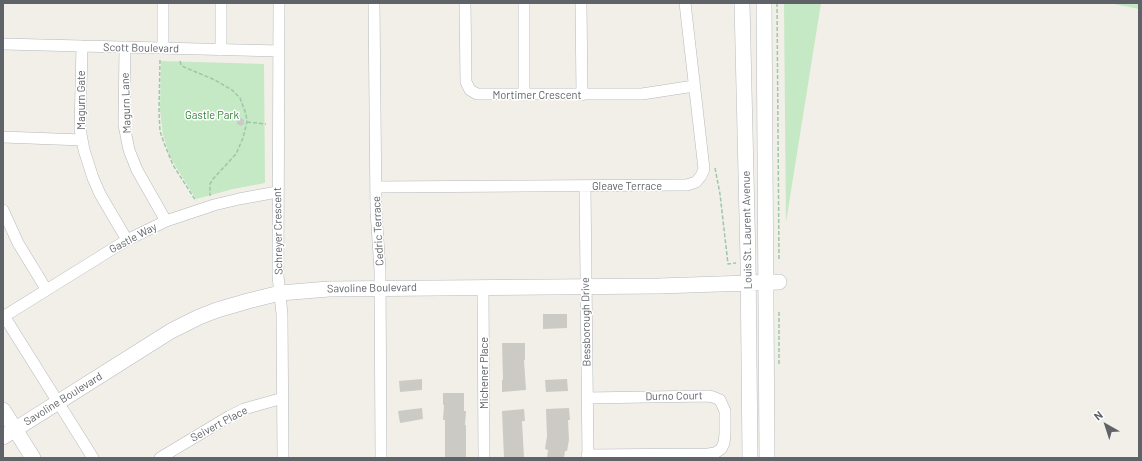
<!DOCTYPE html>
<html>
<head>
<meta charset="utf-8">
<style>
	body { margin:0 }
	#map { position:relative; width:1142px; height:461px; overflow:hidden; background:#f1efe8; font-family:Barlow,sans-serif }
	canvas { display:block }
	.frame { position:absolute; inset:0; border:4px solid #5f6368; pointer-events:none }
	.north { position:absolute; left:1086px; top:405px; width:40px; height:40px; -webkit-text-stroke:3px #fff; paint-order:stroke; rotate:321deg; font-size:11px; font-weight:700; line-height:16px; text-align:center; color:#5f6368 }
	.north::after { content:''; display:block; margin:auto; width:14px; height:18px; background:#5f6368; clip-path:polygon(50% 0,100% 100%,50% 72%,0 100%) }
</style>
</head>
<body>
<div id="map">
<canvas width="1142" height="461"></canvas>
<div class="frame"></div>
<div class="north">N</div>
</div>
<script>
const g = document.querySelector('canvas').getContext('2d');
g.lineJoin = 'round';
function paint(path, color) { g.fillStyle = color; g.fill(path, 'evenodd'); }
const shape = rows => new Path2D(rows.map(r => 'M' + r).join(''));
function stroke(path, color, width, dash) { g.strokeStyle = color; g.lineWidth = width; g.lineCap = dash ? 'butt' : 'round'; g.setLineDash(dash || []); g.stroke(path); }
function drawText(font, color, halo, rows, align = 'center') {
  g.font = font + ' Barlow,sans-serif'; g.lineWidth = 3; g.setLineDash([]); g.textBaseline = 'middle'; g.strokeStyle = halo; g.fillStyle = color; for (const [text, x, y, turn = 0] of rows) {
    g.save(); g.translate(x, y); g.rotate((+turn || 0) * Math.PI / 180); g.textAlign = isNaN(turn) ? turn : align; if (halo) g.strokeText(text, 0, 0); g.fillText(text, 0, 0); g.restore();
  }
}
paint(shape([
	[784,3,821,3,786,222],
	[1109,3,1139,3,1139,9],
	[161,61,264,64,265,183,233,189,196,199,170,157,163,135,160,110]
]), '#c5e8c5');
paint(shape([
	[241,118,244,120,244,124,241,126,237,124,237,120],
	[543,314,567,314,567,328,543,329],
	[502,343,525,343,525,360,524,360,526,390,502,392,502,380,503,380],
	[422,379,422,390,400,392,399,381],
	[567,379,568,391,546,392,545,380],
	[443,393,464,393,464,411,466,411,465,425,466,425,466,458,445,458,445,420,443,420,444,405,443,405],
	[422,408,423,419,400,423,398,411],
	[569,408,570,420,568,420,569,440,567,451,565,451,564,458,547,458,548,450,545,449,547,436,546,409],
	[524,409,525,421,522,421,524,458,504,458,502,411]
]), '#cccac5');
const street = shape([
	[163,3,163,48],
	[221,3,221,50],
	[279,3,278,276,282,314,283,458],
	[374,3,376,211,380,270,381,458],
	[465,3,466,82,470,90,477,94,642,94,694,86],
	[524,3,524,95],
	[581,3,582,95],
	[3,44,279,51],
	[82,46,80,129,84,150,93,178,100,194,127,240],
	[125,47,124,125,129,150,137,170,166,221],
	[3,137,82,140],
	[585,186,588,458],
	[376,187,679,185,687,185,696,182,701,176,704,169,685,3],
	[3,210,18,243,46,289],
	[483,287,484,458],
	[4,316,93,458],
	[3,317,127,240,166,221,214,205,239,199,277,192],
	[587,398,708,396,713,397,720,400,725,411,725,434,724,443,721,449,715,453,708,454,587,455],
	[160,458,230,416,244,409,283,398]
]);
const secondary = shape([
	[742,3,748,260,750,458],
	[764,3,767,458],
	[3,410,33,458],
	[3,437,171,331,199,317,217,310,248,301,280,293,329,289,659,286,779,282]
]);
stroke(street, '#b5b8bc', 12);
stroke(secondary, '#b6babf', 16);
stroke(shape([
	[777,3,779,260],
	[160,60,159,112,160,131,164,143,173,165,196,201],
	[180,61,181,65,184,67,215,80,232,90,240,98,246,114,247,122,243,138,236,154,213,179,210,184,210,196],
	[247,122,266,124],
	[715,168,720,194,728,264,736,263],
	[779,364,779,312]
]), '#9cc7a9', 1.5, [4, 2]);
stroke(street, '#fff', 11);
stroke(secondary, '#fff', 15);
drawText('11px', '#5f6368', '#fff', [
	["Scott Boulevard",141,48,1],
	["Mortimer Crescent",537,95],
	["Magurn Gate",81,100,-90],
	["Magurn Lane",126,103,-92],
	["Gleave Terrace",627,186],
	["Louis St. Laurent Avenue",747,230,-91],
	["Schreyer Crescent",278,231,-91],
	["Cedric Terrace",378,231,-93],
	["Gastle Way",133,238,-28],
	["Savoline Boulevard",372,288,-1],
	["Bessborough Drive",586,322,-91],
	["Michener Place",484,373,-90],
	["Durno Court",674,396,-1],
	["Savoline Boulevard",63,399,-32],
	["Seivert Place",219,424,-28]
]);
drawText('11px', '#348238', '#fff', [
	["Gastle Park",212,115]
]);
</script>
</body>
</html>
